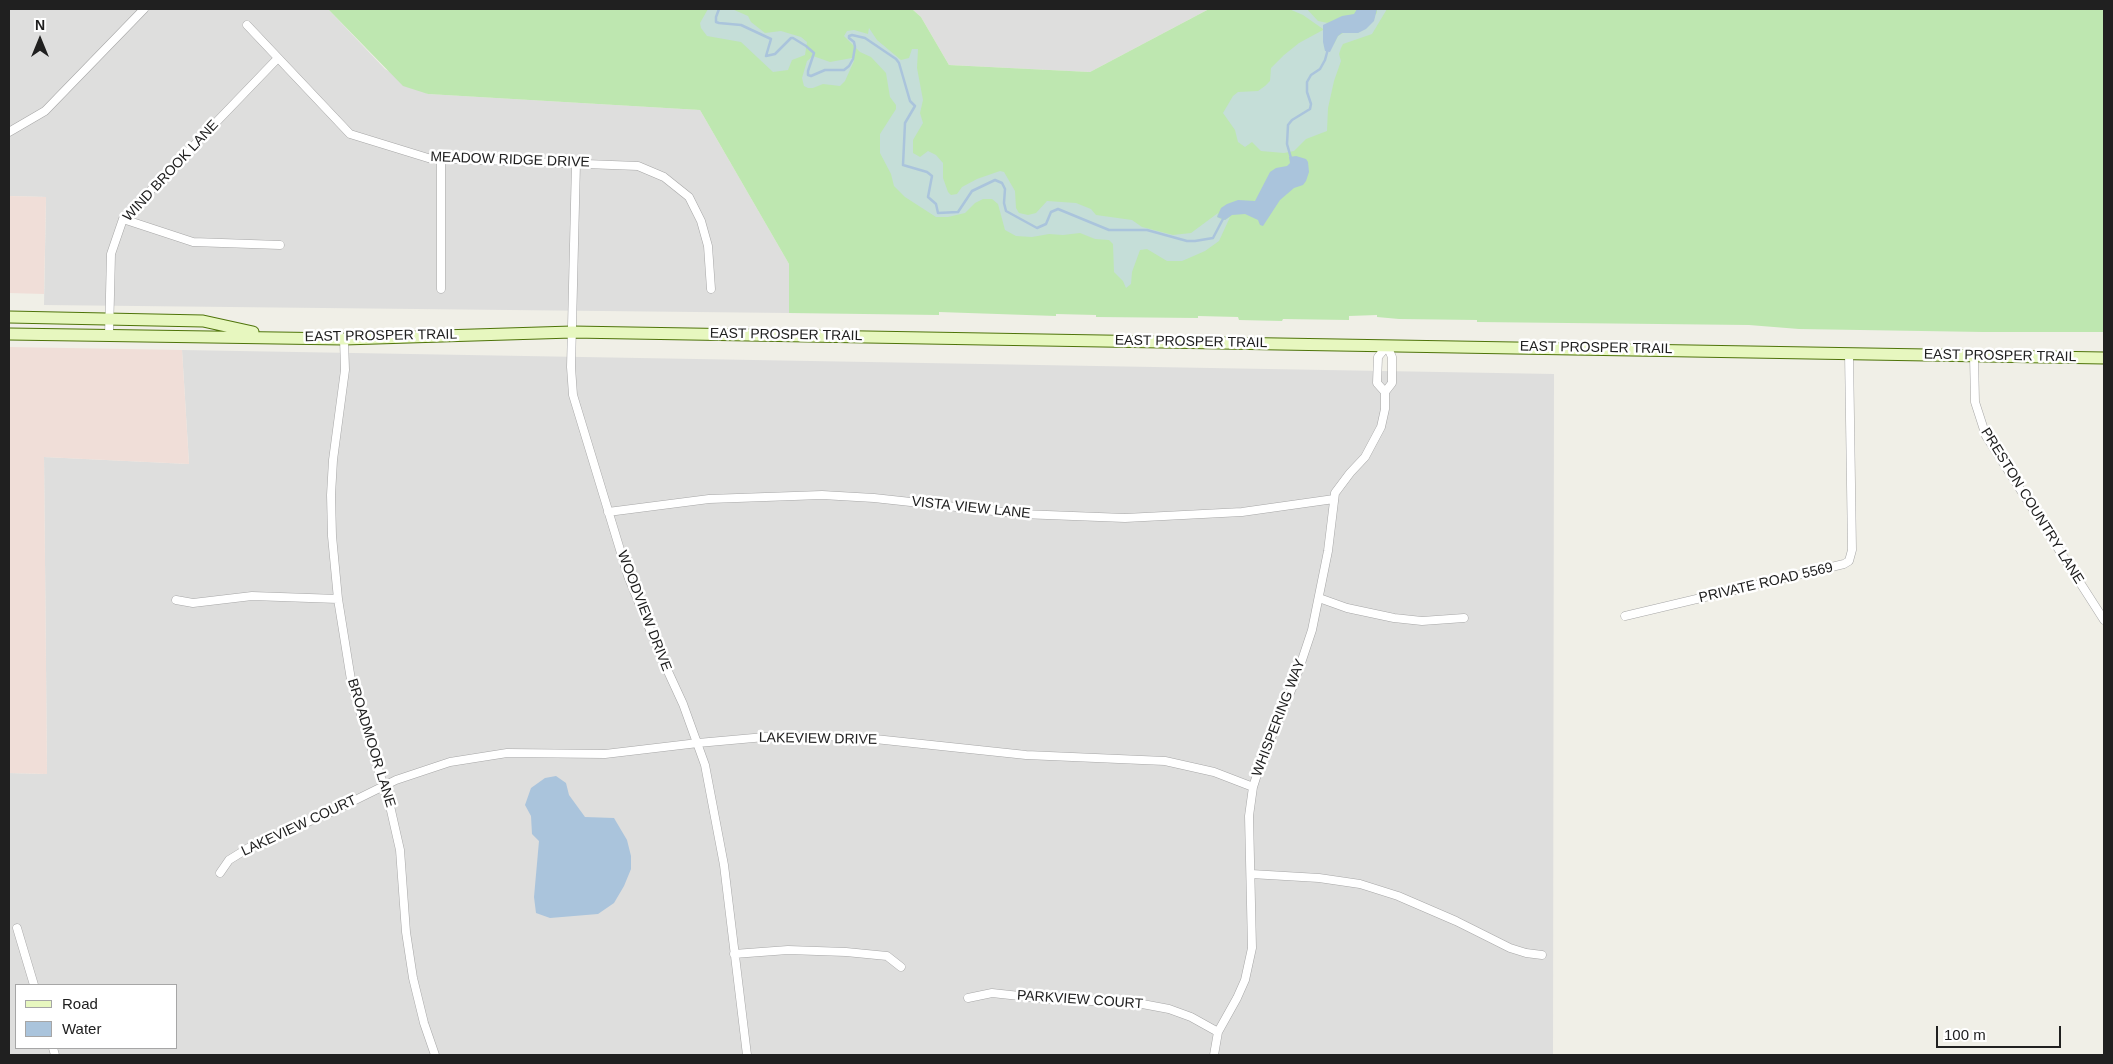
<!DOCTYPE html>
<html>
<head>
<meta charset="utf-8">
<style>
	body { margin:0 }
	#map { position:relative; width:2113px; height:1064px; overflow:hidden; background:#f0efe7; font-family:Helvetica,sans-serif }
	canvas { display:block }
	.frame { position:absolute; inset:0; border:10px solid #202020; pointer-events:none }
	.legend { position:absolute; left:15px; top:984px; width:162px; height:65px; box-sizing:border-box; background:#fff; border:1px solid #a6a6a6; margin:0; padding:6px 9px; list-style:none; font-size:15px; color:#202020 }
	.legend li { display:flex; align-items:center; gap:10px; height:25px }
	.legend b { width:25px; border:1px solid #a6a6a6 }
	.north { position:absolute; left:15px; top:15px; width:50px; height:50px; -webkit-text-stroke:4px #fff; paint-order:stroke; rotate:0deg; font-size:14px; font-weight:700; line-height:20px; text-align:center; color:#202020 }
	.north::after { content:''; display:block; margin:auto; width:18px; height:22px; background:#202020; clip-path:polygon(50% 0,100% 100%,50% 72%,0 100%) }
	.scale { position:absolute; left:1936px; top:1026px; width:125px; height:22px; box-sizing:border-box; border:2px solid #202020; border-top:0; padding-left:6px; font-size:15px; line-height:18px; white-space:nowrap; color:#202020; -webkit-text-stroke:4px #fff; paint-order:stroke }
</style>
</head>
<body>
<div id="map">
<canvas width="2113" height="1064"></canvas>
<div class="frame"></div>
<ul class="legend">
<li><b style="height:6px;background:#e7f7bf"></b>Road</li>
<li><b style="height:14px;background:#aac4dc"></b>Water</li>
</ul>
<div class="north">N</div>
<div class="scale">100 m</div>
</div>
<script>
const g = document.querySelector('canvas').getContext('2d');
g.lineJoin = 'round';
function paint(path, color) { g.fillStyle = color; g.fill(path, 'evenodd'); }
const shape = rows => new Path2D(rows.map(r => 'M' + r).join(''));
function stroke(path, color, width, dash) { g.strokeStyle = color; g.lineWidth = width; g.lineCap = dash ? 'butt' : 'round'; g.setLineDash(dash || []); g.stroke(path); }
function drawText(font, color, halo, rows, align = 'center') {
  g.font = font + ' Helvetica,sans-serif'; g.lineWidth = 5; g.setLineDash([]); g.textBaseline = 'middle'; g.strokeStyle = halo; g.fillStyle = color; for (const [text, x, y, turn = 0] of rows) {
    g.save(); g.translate(x, y); g.rotate((+turn || 0) * Math.PI / 180); g.textAlign = isNaN(turn) ? turn : align; if (halo) g.strokeText(text, 0, 0); g.fillText(text, 0, 0); g.restore();
  }
}
paint(shape([
	[9,9,328,9,385,69,428,94,700,110,789,264,789,313,44,305,46,197,9,196],
	[912,9,1209,9,1090,72,949,65,921,17],
	[182,350,1554,374,1553,1055,9,1055,9,773,47,774,44,457,189,464],
	[16,985,176,985,176,1048,16,1048]
]), '#dededd');
paint(shape([
	[9,196,46,197,44,294,9,293],
	[9,347,182,350,189,464,44,457,47,774,9,773]
]), '#f0ded8');
paint(shape([
	[328,9,912,9,921,17,949,65,1090,72,1209,9,2104,9,2104,332,1983,332,1799,329,1749,325,1477,322,1477,320,1399,319,1377,317,1377,315,1349,316,1349,320,1283,319,1282,321,1239,320,1238,317,1198,316,1198,318,1096,317,1096,315,1056,314,1056,316,939,312,939,315,789,313,789,264,700,110,428,94,403,86]
]), '#bee7b0');
paint(shape([
	[708,9,732,9,748,16,751,22,765,33,781,31,801,37,807,42,805,55,792,60,788,70,773,72,741,42,707,36,701,28,700,23],
	[1289,9,1307,9,1318,21,1328,23,1324,25,1323,29,1303,15],
	[1377,9,1387,9,1372,34,1343,44,1341,48,1339,54,1341,61,1334,81,1328,108,1327,131,1306,139,1294,151,1284,153,1261,151,1252,142,1245,147,1238,142,1235,130,1223,113,1233,96,1238,92,1258,91,1265,86,1270,81,1271,68,1284,55,1299,43,1323,30,1323,42,1334,44,1338,36,1343,33,1358,33,1377,13],
	[869,28,877,40,901,60,909,58,912,49,918,49,917,68,923,100,920,113,923,123,913,140,913,153,920,157,928,151,936,155,943,163,943,178,948,192,951,195,957,194,962,187,977,179,1000,171,1004,172,1015,191,1016,208,1019,213,1028,215,1036,213,1047,201,1076,203,1091,209,1096,215,1132,220,1142,227,1173,235,1191,233,1218,213,1217,217,1221,219,1225,220,1230,217,1219,241,1205,251,1182,261,1167,261,1147,249,1140,250,1132,272,1131,284,1126,288,1123,281,1114,272,1113,244,1109,240,1095,239,1080,233,1063,235,1049,234,1032,237,1016,236,1005,230,998,204,992,199,983,199,975,203,965,213,948,217,936,217,905,197,894,186,891,174,880,153,880,134,896,109,896,105,890,97,886,73,871,57,860,52,844,36,847,31,854,30,868,34],
	[813,56,830,62,852,58,854,61,845,81,840,86,823,84,813,88,808,88,804,86,802,78,807,61]
]), '#c5ded8');
paint(shape([
	[1357,9,1377,9,1374,21,1366,29,1358,33,1342,33,1338,36,1330,52,1325,51,1323,42,1323,25,1342,16,1354,14],
	[1296,156,1306,159,1308,162,1309,172,1306,181,1303,185,1294,188,1280,200,1263,226,1260,225,1258,220,1245,214,1232,215,1225,220,1217,217,1221,208,1227,204,1238,200,1255,201,1270,172,1276,168,1287,166,1290,163,1289,157],
	[556,776,566,783,569,795,585,817,614,818,627,840,631,856,631,869,624,886,614,903,598,914,550,918,536,913,534,897,539,841,532,834,531,816,525,805,531,788,545,778]
]), '#aac4dc');
stroke(shape([
	[719,9,716,17,716,22,719,23,741,25,771,39,766,56,775,54,791,38,793,38,806,46,814,53,808,71,808,75,811,76,825,70,844,70,849,66,853,59,855,47,854,42,849,38,849,36,852,35,865,38,896,59,899,63,910,101,915,106,905,123,903,165,927,172,932,176,928,197,936,204,938,213,958,212,972,191,995,180,1002,183,1005,189,1004,203,1006,211,1037,228,1046,224,1051,212,1058,209,1109,230,1147,230,1187,241,1195,241,1213,238,1224,217],
	[1291,158,1287,144,1288,125,1292,120,1310,109,1311,104,1307,92,1307,82,1311,75,1320,69,1325,60,1328,49]
]), '#aac4dc', 2.5);
const minor = shape([
	[247,25,350,134,428,158,638,166,664,177,689,197,701,221,708,246,711,289],
	[9,132,45,111,144,9],
	[441,159,441,289],
	[576,163,571,367,573,395,628,576,659,652,683,704,705,765,724,865,747,1055],
	[123,219,193,242,280,245],
	[109,335,111,254,123,219,278,58],
	[344,339,345,370,333,460,331,495,332,536,338,599,352,686,390,806,400,850,406,932,413,978,424,1023,435,1055],
	[1974,356,1975,402,1986,436,2104,620],
	[608,512,709,499,822,495,874,498,1021,514,1125,518,1242,512,1334,499],
	[1319,598,1347,608,1394,618,1422,621,1464,618],
	[176,600,193,603,252,596,338,599],
	[1625,616,1844,564,1849,561,1852,550,1849,353],
	[220,873,229,860,250,847,333,811,396,780,450,762,507,753,605,754,698,743,765,737,823,736,875,739,1026,755,1165,761,1214,772,1253,787],
	[1251,874,1319,878,1360,884,1398,896,1456,921,1510,948,1526,953,1542,955],
	[17,928,34,985],
	[734,954,788,950,846,952,887,956,901,967],
	[968,998,992,993,1047,999,1137,1003,1169,1009,1191,1017,1218,1032],
	[53,1048,55,1055],
	[1214,1055,1218,1032,1237,998,1245,980,1252,948,1249,816,1253,787,1262,759,1295,681,1312,630,1328,551,1335,493,1350,473,1365,457,1381,427,1385,409,1385,392,1392,383,1392,357,1387,346,1378,357,1377,383,1385,392]
]);
const secondary = shape([
	[9,317,203,321,253,332],
	[9,334,344,339,572,332,2104,358]
]);
stroke(minor, '#a7a7a7', 9);
stroke(secondary, '#4f740a', 13);
stroke(minor, '#fff', 8);
stroke(secondary, '#e7f7bf', 11);
drawText('14px', '#202020', '#fff', [
	["MEADOW RIDGE DRIVE",510,160,2],
	["WIND BROOK LANE",171,171,-47],
	["EAST PROSPER TRAIL",786,335,1],
	["EAST PROSPER TRAIL",381,336,-1],
	["EAST PROSPER TRAIL",1191,342,1],
	["EAST PROSPER TRAIL",1596,348,1],
	["EAST PROSPER TRAIL",2000,356,1],
	["PRESTON COUNTRY LANE",2032,506,58],
	["VISTA VIEW LANE",971,508,6],
	["PRIVATE ROAD 5569",1766,583,-13],
	["WOODVIEW DRIVE",644,611,69],
	["WHISPERING WAY",1279,718,-69],
	["LAKEVIEW DRIVE",818,739,1],
	["BROADMOOR LANE",371,743,73],
	["LAKEVIEW COURT",299,826,-25],
	["PARKVIEW COURT",1080,1000,4]
]);
</script>
</body>
</html>
